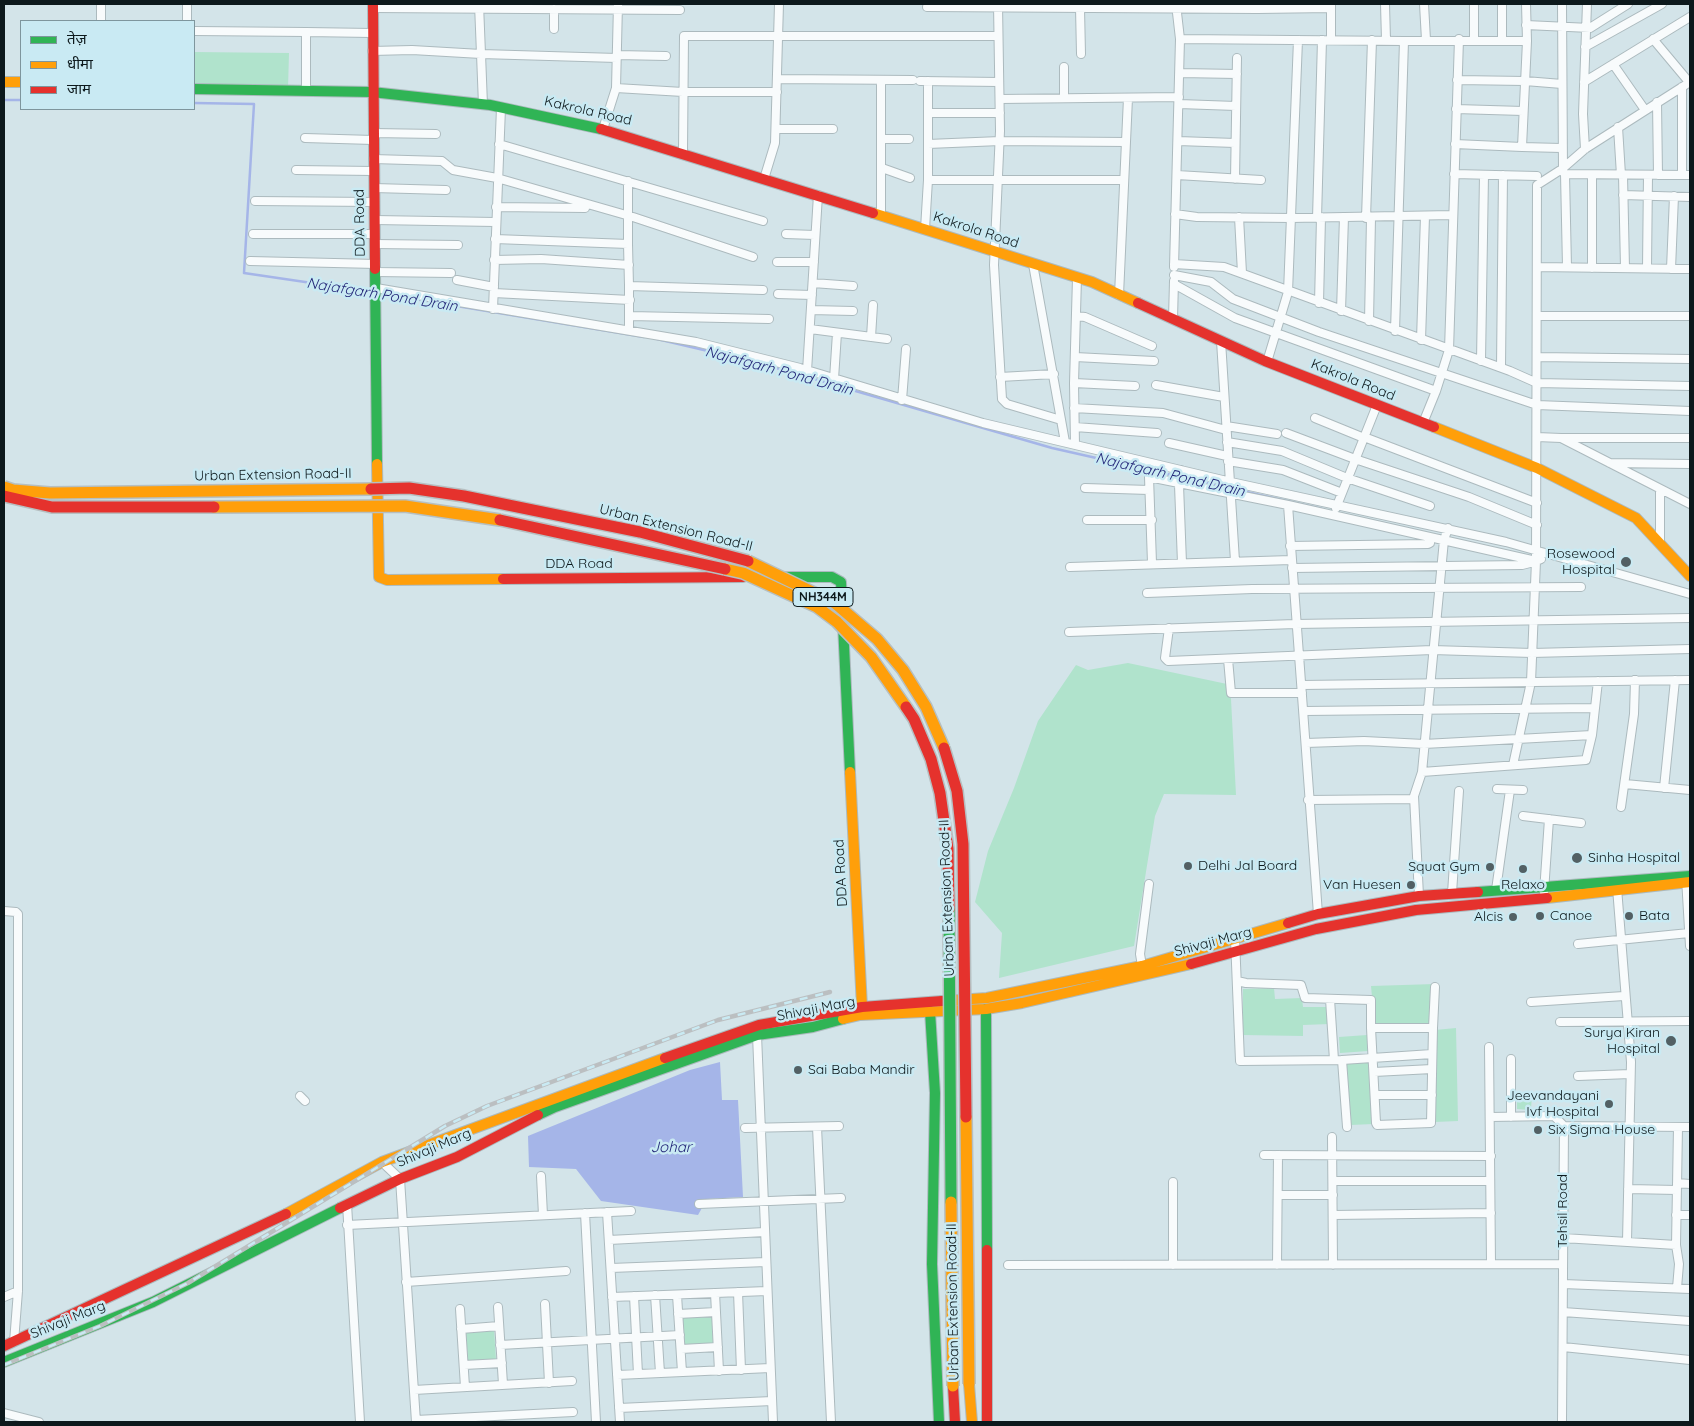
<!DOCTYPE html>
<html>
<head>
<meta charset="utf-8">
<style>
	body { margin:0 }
	#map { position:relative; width:1694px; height:1426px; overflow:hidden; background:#d3e4e9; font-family:Quicksand,"Noto Sans Devanagari",sans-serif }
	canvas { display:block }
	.frame { position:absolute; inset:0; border:5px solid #0d191c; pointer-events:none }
	.legend { position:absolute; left:20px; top:20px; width:175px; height:90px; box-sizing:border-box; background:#c9eaf3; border:1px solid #7e969d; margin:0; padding:6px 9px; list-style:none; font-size:15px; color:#0d191c }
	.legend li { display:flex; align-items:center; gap:10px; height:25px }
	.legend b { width:25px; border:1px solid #7e969d }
</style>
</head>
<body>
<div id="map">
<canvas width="1694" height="1426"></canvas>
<div class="frame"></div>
<ul class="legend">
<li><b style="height:6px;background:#30b455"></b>तेज़</li>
<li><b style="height:6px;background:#ff9f0a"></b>धीमा</li>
<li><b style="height:6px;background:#e5322d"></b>जाम</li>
</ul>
</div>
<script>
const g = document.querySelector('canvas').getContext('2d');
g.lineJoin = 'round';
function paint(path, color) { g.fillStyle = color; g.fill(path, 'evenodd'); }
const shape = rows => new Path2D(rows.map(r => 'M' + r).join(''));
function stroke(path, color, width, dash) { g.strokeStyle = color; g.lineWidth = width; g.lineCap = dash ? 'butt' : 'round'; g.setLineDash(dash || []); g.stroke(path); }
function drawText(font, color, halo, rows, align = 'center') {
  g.font = font + ' Quicksand,sans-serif'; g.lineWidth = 5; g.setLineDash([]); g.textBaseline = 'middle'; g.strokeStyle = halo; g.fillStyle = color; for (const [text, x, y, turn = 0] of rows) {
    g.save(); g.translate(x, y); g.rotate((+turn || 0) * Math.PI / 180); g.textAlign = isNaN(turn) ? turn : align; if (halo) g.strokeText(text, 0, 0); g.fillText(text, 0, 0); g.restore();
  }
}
paint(shape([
	[194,52,289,53,288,89,194,86],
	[1128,663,1227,684,1231,699,1236,795,1164,794,1155,816,1134,946,999,978,1002,933,975,902,988,851,1014,788,1038,721,1076,665,1088,670],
	[1435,984,1436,1028,1375,1029,1371,986],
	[1274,988,1275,999,1302,998,1303,1007,1328,1007,1329,1024,1303,1025,1303,1036,1243,1035,1243,989],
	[1456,1028,1458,1121,1435,1122,1435,1030],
	[1367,1035,1368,1051,1340,1053,1339,1037],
	[1346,1063,1372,1063,1374,1124,1350,1125],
	[1517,1092,1532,1093,1531,1110,1517,1109],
	[712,1314,713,1345,682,1347,681,1315],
	[494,1329,496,1360,468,1361,466,1331]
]), '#b0e3cc');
paint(shape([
	[720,1062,722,1100,738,1100,743,1197,707,1199,698,1215,601,1201,576,1169,529,1167,528,1136,690,1070]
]), '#a5b5e8');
stroke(shape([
	[4,100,21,100],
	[194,103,254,104,244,273,373,292],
	[378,293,644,337],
	[657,339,759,363,1052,448,1322,509]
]), '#a5b5e8', 2.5);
const street = shape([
	[101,4,101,21],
	[187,4,187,21],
	[479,4,481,54,617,58],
	[998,4,1000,131,994,265,1002,399,1007,404,1061,420],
	[1176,4,1180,39,1404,41,1527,41,1526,4],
	[1331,4,1331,40],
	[1385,4,1386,40],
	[1424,4,1426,40],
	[1474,4,1474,39],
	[1562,4,1563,172,1565,174,1690,175],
	[927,7,1257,9,1258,4],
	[373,8,680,10],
	[1080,8,1081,54],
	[1257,9,1331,8],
	[1526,25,1590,28,1628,4],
	[554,29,554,9],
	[194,31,306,32,306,91],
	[306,32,372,33],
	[1653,39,1689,82],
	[1502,40,1502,4],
	[1527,41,1522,147,1561,148],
	[1585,47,1662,4],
	[372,51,412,50,481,54,483,105],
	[617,55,666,56],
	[1613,64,1645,110],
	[1180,73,1237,74],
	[777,79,913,80],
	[881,80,881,215],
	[1457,80,1525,81,1562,84],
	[920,81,999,82],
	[1584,82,1690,17],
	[616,88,618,4],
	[1064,98,1064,67],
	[1000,99,1179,97],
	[1657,102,1658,175],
	[1179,104,1236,106],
	[1456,109,1523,111],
	[928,113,1000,113],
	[1618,127,1621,175],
	[603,129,616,88,683,92,777,92],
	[776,129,833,129],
	[373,133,436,134],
	[305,138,373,140],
	[881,139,909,139],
	[1178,141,1235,143],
	[499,144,763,221],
	[928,144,1000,141,1126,142],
	[1455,144,1522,147],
	[1585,149,1583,114,1587,4],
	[683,153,684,36,998,36],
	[373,159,442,161,453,170,497,178,633,217,753,257],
	[882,168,910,178],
	[296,170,373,171],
	[1454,174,1537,176],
	[1565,174,1567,267],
	[1177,175,1261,180],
	[1592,175,1592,268],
	[1623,175,1625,268],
	[1682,175,1682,87],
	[764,179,775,143,779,4],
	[1235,179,1237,58],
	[928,180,1124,180],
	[374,188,446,190],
	[1623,195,1690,197],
	[255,201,374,202],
	[496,207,585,208],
	[1175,214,1197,217,1291,218,1452,215],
	[1239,217,1242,273],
	[1317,218,1322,40],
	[1366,218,1372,40],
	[375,220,495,222],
	[925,229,928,180,928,81],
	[253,234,375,234],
	[786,234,815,235],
	[495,239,628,244,629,286,763,290],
	[375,244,458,245],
	[628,244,628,181],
	[494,260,541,259,629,265],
	[250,261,376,264],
	[777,262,814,262],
	[1033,264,1065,442],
	[1174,264,1224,267,1510,371,1537,383,1690,386],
	[1174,267,1180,39],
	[1537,267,1690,269],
	[1647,268,1648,175],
	[1671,269,1674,196],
	[376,272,451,273],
	[1174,275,1211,282,1233,299,1319,332,1537,405,1690,411],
	[457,280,494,287],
	[813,283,853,286],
	[1174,284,1235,318,1436,391,1449,350,1459,39],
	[629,286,629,329],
	[376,288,696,342,800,368,983,423,1231,482,1506,542,1690,594],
	[494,293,630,300],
	[778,294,812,295],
	[1119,295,1128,98],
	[1319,303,1321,217],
	[493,309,501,108],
	[811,310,853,311],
	[1341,311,1344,217],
	[630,316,769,319],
	[1076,316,1085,317,1152,346],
	[1537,316,1690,316],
	[1173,319,1174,281],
	[1369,321,1371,218],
	[810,329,887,339],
	[1395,331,1404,41],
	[871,337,873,305],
	[1421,340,1425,216],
	[1221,341,1235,561],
	[1075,357,1154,361],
	[1537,357,1690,359],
	[1481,361,1484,175],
	[1267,362,1288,292,1298,40],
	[1501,367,1503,175],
	[807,371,818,195],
	[1000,377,1054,374],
	[834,379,837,333],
	[1074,383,1135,386],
	[1156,385,1224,397],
	[902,400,906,349],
	[1074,408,1163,413,1226,430],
	[1315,418,1364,438],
	[1423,423,1436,391],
	[1226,426,1277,434],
	[1075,427,1157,433],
	[1286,433,1355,459,1469,497,1537,525],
	[1364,437,1537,503],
	[1537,437,1561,438,1690,504],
	[1562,438,1690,438],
	[1227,442,1282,451,1347,478,1430,506],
	[1169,443,1227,456],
	[1075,445,1074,383,1077,278],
	[1228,461,1283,470,1342,493],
	[1610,463,1690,464],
	[1181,470,1179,485,1182,563],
	[1085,488,1149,490],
	[1336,508,1377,405],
	[1087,520,1152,520],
	[1660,544,1660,489],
	[1290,546,1428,544,1430,543,1429,537],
	[1152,563,1149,477,1288,505],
	[1070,567,1291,560],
	[1292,568,1522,565,1534,562],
	[1147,593,1252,589,1581,587],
	[1169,628,1165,658,1168,661,1432,650,1532,653,1690,649],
	[1069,632,1295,624,1690,618],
	[1228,659,1231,693,1302,693],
	[1302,685,1690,680],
	[1304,711,1595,708],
	[1306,743,1364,741,1424,744,1592,735],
	[1513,765,1531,682,1536,561,1537,185,1562,169,1585,149,1690,82],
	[1422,772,1586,760,1592,735,1598,681],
	[1625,784,1690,790],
	[1664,788,1675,680],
	[1497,789,1523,790],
	[1308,800,1414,799],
	[1621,807,1634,714,1635,680],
	[1523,816,1581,823],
	[1686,878,1690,946],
	[1617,888,1631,1062,1627,1241],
	[1496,890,1510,790],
	[1544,892,1549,819],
	[1452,893,1459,791],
	[1419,896,1414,796,1422,772,1444,540,1448,528],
	[4,911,16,912,18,914,18,1291,14,1342],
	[1318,914,1288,505,1536,561,1541,559],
	[1235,939,1240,1061,1342,1060,1432,1054],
	[1578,944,1689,933],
	[1142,966,1140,954,1149,884],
	[1237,981,1246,983,1301,985,1305,998,1371,1000,1371,1028,1376,1123,1377,1125,1431,1123,1433,1028,1371,1028],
	[1330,999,1334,1060],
	[1531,1002,1624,996],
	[1560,1022,1690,1021],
	[1433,1028,1435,987],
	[757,1035,773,1422],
	[1489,1047,1491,1264],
	[1511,1059,1511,1117],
	[1342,1060,1347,1127],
	[1374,1072,1432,1069],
	[1578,1076,1630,1074],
	[1375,1095,1432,1095],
	[300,1096,305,1101],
	[1490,1117,1554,1116,1564,1126],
	[1564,1126,1690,1127],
	[817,1127,831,1422],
	[745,1128,839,1126],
	[1332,1137,1333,1265],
	[1264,1155,1491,1156],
	[382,1162,400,1179,416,1422],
	[541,1176,543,1215],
	[1334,1181,1490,1181],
	[1677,1183,1690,1184],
	[1628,1189,1677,1190],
	[1278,1195,1333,1195],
	[347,1204,360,1422],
	[699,1204,841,1198],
	[607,1212,620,1422],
	[585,1213,596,1422],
	[1333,1215,1491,1213],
	[1676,1215,1690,1215],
	[347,1225,631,1211],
	[1563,1238,1676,1245],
	[609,1240,765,1232],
	[1008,1265,1563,1264],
	[1173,1265,1173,1182],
	[1277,1265,1278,1155],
	[611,1268,766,1262],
	[406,1282,566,1271],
	[1563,1284,1690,1289],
	[1677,1288,1679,1264,1676,1245,1678,1127],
	[738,1292,741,1370],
	[715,1293,719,1371],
	[655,1295,660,1373],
	[677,1295,682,1372],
	[634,1296,638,1374],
	[4,1297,18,1291],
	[612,1297,767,1291],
	[545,1304,549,1383],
	[498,1307,503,1384],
	[460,1309,465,1387],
	[1563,1312,1690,1321],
	[678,1314,716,1312],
	[461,1329,499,1326],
	[500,1345,680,1335],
	[1563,1347,1690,1360],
	[681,1349,718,1347],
	[464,1365,502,1363],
	[617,1375,770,1368],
	[414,1390,572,1381],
	[619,1408,772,1401],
	[4,1413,39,1422],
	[416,1420,573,1412],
	[1562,1422,1564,1126]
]);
const fast = shape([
	[194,89,372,92,490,105,601,129],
	[375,269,377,464],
	[785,577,832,577,841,582,850,772],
	[1478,892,1690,876],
	[986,1009,987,1250],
	[930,1011,935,1093,932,1264,939,1422],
	[538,1115,555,1107,757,1035,813,1027,843,1019],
	[4,1362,153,1302,340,1208]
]);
const slow = shape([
	[4,82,21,82],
	[873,213,1092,282,1138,303],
	[1434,427,1537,468,1636,518,1690,576],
	[377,464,379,577,387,580,503,579],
	[850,772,862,1007],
	[1547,898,1690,882],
	[942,1001,987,998,1142,966,1288,923],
	[843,1019,860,1015,986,1009,1022,1003,1191,964],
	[286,1214,382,1162,665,1058],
	[969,1384,972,1422]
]);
const jam = shape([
	[373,4,375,269],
	[601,129,873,213],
	[1138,303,1265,361,1434,427],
	[503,579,743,577],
	[1288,923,1318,914,1419,896,1478,892],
	[1191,964,1316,929,1416,910,1547,898],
	[665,1058,759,1025,862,1007,942,1001],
	[340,1208,400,1179,457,1157,538,1115],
	[987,1250,987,1422],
	[4,1346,286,1214],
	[953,1386,955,1422]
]);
stroke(street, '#acbabe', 10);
stroke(fast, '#acbabe', 12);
stroke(slow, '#acbabe', 12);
stroke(jam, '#acbabe', 12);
stroke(street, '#f8fbfc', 8);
stroke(fast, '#30b455', 10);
stroke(slow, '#ff9f0a', 10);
stroke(jam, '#e5322d', 10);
const rail = shape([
	[4,1365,100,1326,188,1283,445,1126,487,1106,718,1020,830,992]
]);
stroke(rail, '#bbbfc1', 4.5);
stroke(rail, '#c9eaf3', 2.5, [8]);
const fastBridge = shape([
	[949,909,951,1202]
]);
const slowBridge = shape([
	[4,487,13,490,50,493,371,489],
	[214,507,405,506,500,520],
	[748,561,835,603,877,639,903,670,926,707,944,748],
	[725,569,743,573,817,607,837,622,871,657,906,707],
	[966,1117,969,1384],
	[951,1202,953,1386]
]);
const jamBridge = shape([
	[371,489,409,488,464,496,640,532,748,561],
	[4,496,52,507,214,507],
	[500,520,725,569],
	[906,707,914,719,931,759,940,793,948,849,949,909],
	[944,748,957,791,963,844,966,1117]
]);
stroke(fastBridge, '#b6bfc1', 14, []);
stroke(slowBridge, '#b6bfc1', 14, []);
stroke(jamBridge, '#b6bfc1', 14, []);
stroke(fastBridge, '#30b455', 11);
stroke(slowBridge, '#ff9f0a', 11);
stroke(jamBridge, '#e5322d', 11);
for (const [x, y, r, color] of [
	[1626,562,6,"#526064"],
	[1577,858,6,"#526064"],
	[1188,866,5,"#526064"],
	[1490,867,5,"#526064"],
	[1523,869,5,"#526064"],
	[1411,885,5,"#526064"],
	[1540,916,5,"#526064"],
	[1629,916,5,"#526064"],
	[1513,917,5,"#526064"],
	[1671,1041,6,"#526064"],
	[798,1070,5,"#526064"],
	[1609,1104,5,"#526064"],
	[1538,1130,5,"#526064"]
]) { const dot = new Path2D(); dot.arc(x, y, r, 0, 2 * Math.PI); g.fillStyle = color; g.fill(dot); stroke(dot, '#c9eaf3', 2); }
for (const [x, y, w] of [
	[823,597,60]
]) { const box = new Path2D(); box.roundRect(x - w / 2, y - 9.5, w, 19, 4); g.fillStyle = '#c9eaf3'; g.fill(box); stroke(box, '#0d191c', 1); }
drawText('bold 12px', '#0d191c', null, [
	["NH344M",823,597]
]);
drawText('14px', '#0d191c', '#c9eaf3', [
	["Kakrola Road",588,111,13],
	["DDA Road",360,223,-91],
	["Kakrola Road",976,230,18],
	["Kakrola Road",1353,380,22],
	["Urban Extension Road-II",273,475,-1],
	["Urban Extension Road-II",676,528,14],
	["DDA Road",579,564],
	["DDA Road",841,873,-93],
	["Urban Extension Road-II",947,898,-92],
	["Shivaji Marg",1213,942,-15],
	["Shivaji Marg",816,1009,-11],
	["Shivaji Marg",434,1148,-23],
	["Tehsil Road",1563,1211,-90],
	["Urban Extension Road-II",953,1302,-91],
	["Shivaji Marg",68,1320,-22]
]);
drawText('14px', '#0d191c', '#c9eaf3', [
	["Rosewood",1615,554],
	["Hospital",1615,570],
	["Sinha Hospital",1588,858,"left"],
	["Delhi Jal Board",1198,866,"left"],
	["Squat Gym",1480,867],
	["Van Huesen",1401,885],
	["Relaxo",1523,885,"center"],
	["Canoe",1550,916,"left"],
	["Bata",1639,916,"left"],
	["Alcis",1503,917],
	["Surya Kiran",1660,1033],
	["Hospital",1660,1049],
	["Sai Baba Mandir",808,1070,"left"],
	["Jeevandayani",1599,1096],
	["Ivf Hospital",1599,1112],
	["Six Sigma House",1548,1130,"left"]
], 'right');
drawText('italic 15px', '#242879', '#c9eaf3', [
	["Najafgarh Pond Drain",382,295,9],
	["Najafgarh Pond Drain",779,371,15],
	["Najafgarh Pond Drain",1170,475,13],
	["Johar",671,1147]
]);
</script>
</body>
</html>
